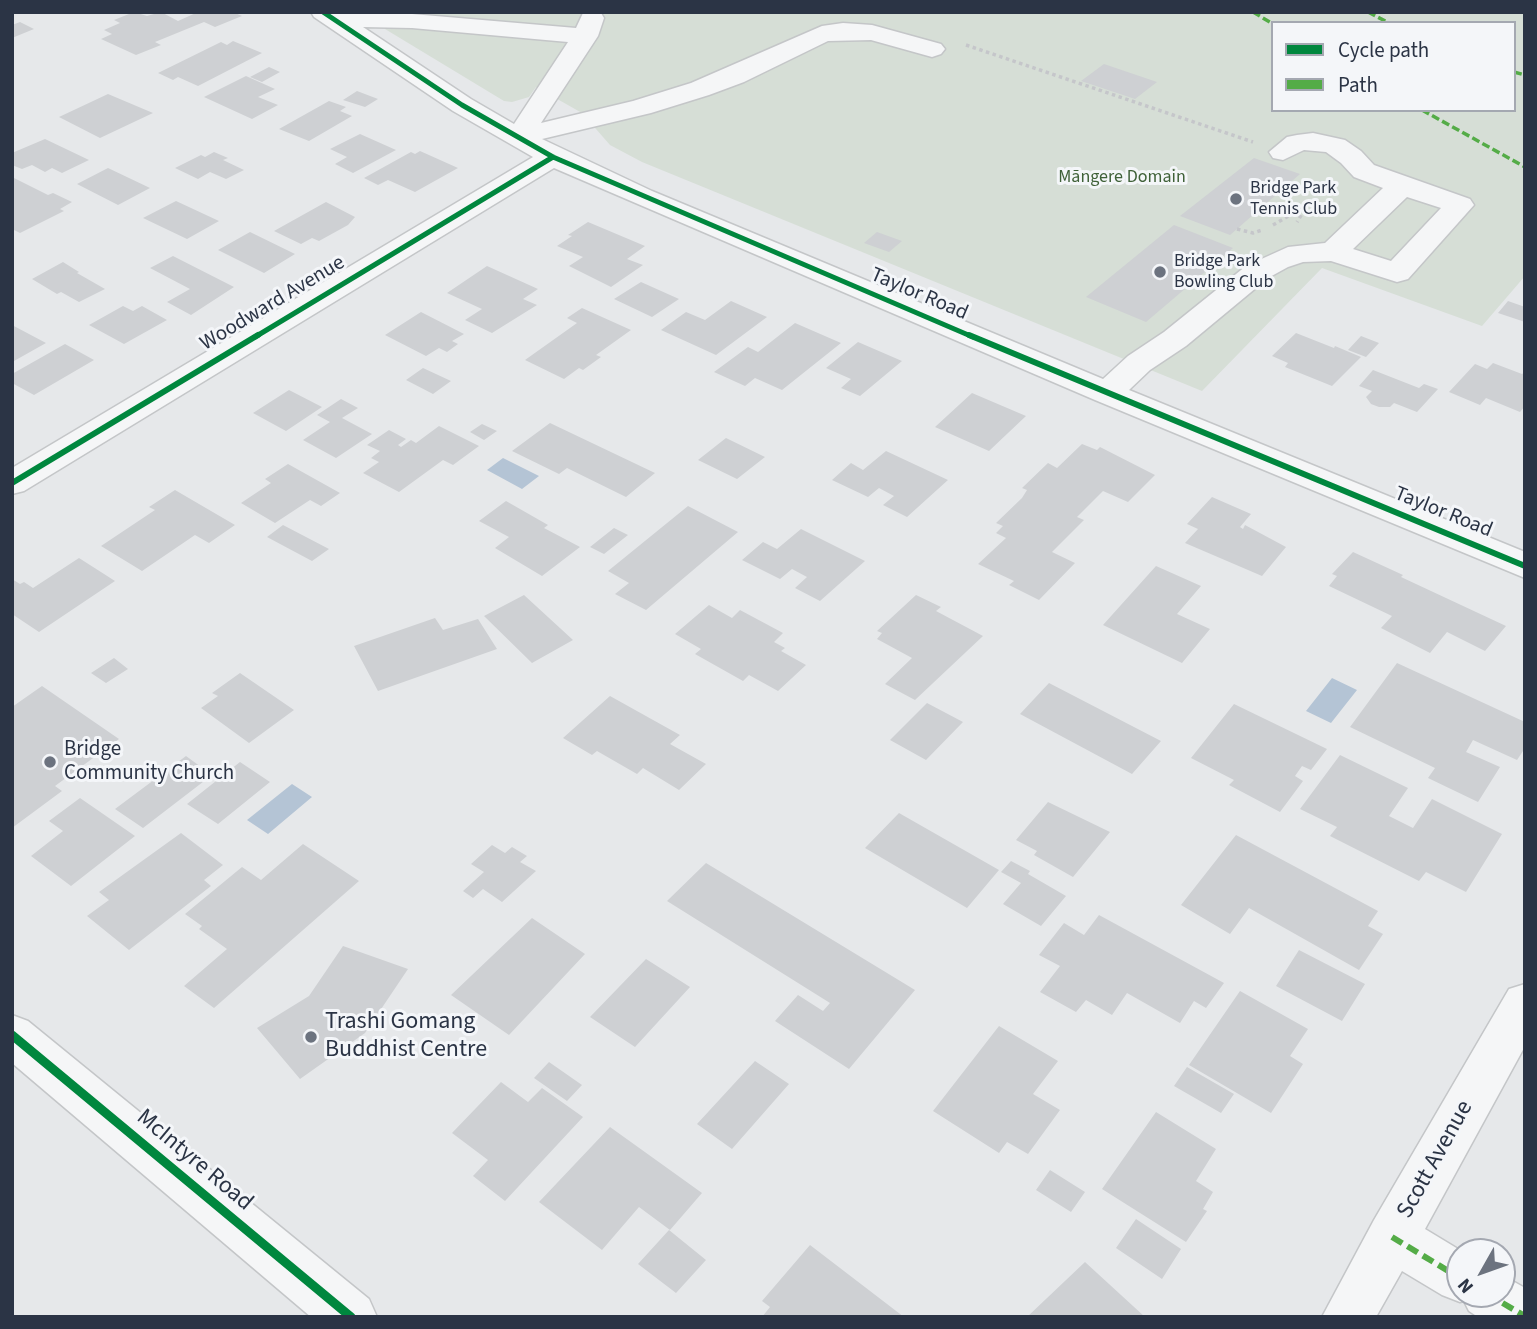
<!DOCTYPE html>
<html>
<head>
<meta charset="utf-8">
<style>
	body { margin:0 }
	#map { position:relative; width:1537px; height:1329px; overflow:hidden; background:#e6e8ea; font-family:"Source Sans 3",sans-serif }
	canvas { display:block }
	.frame { position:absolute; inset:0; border:14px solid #2b3445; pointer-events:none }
	.legend { position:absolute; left:1271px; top:21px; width:245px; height:91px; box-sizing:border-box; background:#f4f6f9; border:2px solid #a4a8b1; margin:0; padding:9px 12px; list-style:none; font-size:21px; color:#2b3445 }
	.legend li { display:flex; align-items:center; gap:14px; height:35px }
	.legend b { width:35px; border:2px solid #a4a8b1 }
	.north { position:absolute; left:1446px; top:1238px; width:70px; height:70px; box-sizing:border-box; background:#f4f6f9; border:2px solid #a4a8b1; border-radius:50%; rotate:230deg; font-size:19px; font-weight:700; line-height:28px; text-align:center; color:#2b3445 }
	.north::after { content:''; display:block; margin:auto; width:24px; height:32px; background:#6c737f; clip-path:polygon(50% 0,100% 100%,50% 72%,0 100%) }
</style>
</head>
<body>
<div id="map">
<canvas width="1537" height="1329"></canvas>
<div class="frame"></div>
<ul class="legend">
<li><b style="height:9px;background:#00873e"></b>Cycle path</li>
<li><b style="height:9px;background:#54ac47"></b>Path</li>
</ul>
<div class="north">N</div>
</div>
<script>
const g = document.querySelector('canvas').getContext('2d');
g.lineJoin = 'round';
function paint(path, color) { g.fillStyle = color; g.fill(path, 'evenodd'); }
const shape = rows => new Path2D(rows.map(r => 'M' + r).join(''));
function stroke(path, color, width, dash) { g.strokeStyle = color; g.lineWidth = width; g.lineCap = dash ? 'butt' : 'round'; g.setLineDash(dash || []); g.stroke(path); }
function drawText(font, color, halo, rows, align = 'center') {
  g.font = font + ' "Source Sans 3",sans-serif'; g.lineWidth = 6; g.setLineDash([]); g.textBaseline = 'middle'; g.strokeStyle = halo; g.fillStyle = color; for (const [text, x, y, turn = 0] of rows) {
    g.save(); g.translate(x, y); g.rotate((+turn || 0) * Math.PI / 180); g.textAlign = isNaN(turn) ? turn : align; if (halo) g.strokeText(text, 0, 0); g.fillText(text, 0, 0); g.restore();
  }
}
paint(shape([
	[401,12,1525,12,1525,276,1482,326,1322,268,1202,391,642,162,610,145,582,113,536,87,529,97,512,102,504,101,385,29,391,26,432,30],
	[1273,23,1514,23,1514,110,1273,110]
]), '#d6ded6');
paint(shape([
	[503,458,539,476,522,489,487,470],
	[1332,678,1357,690,1331,723,1306,711],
	[292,784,312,797,268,834,247,820]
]), '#b4c4d5');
paint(shape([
	[134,12,147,16,161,12,178,21,198,12,233,12,242,16,215,27,204,22,155,42,161,45,136,55,101,39,112,34,104,30,120,23,114,20],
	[20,22,34,29,12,38,12,25],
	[233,41,262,53,198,86,178,77,173,80,158,73,221,42,227,45],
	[1104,64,1157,82,1135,99,1081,81],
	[269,67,280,72,262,82,250,77],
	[246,76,275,89,258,97,278,105,252,119,204,97],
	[357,91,378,99,365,107,343,100],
	[108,94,153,113,100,138,59,117],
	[329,101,346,107,340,111,352,116,309,141,279,129],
	[360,134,396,150,353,173,335,164,347,157,330,149],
	[45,139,89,160,62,173,52,168,45,172,32,165,22,169,12,165,12,153],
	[420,151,458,168,415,192,388,180,378,185,364,178,411,152,415,154],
	[214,152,228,158,223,160,244,170,226,179,210,172,198,179,175,168,201,155,205,157],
	[1254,158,1300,174,1230,235,1180,216],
	[108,168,150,188,118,205,77,184],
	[12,177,48,195,53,193,72,202,60,209,64,211,20,233,12,229],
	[176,201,219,221,187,239,143,218],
	[326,202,355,217,348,225,319,241,312,238,301,244,274,231],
	[588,222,645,246,627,259,643,265,611,287,569,266,583,257,557,246,572,236,568,235],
	[1174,225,1233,248,1146,322,1086,297],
	[250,232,295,254,264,273,218,250],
	[877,232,902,241,889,252,864,243],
	[173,256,234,287,191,315,167,302,190,289,150,268],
	[63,262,79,272,77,273,105,289,79,302,61,292,57,294,32,279],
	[487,266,538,289,523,299,537,305,492,333,465,320,482,309,447,293],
	[641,282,679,299,652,317,614,299],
	[731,301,767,317,716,355,661,330,686,312,705,320],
	[1508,301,1525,307,1525,322,1498,313],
	[123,306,133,311,142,306,167,320,124,344,89,325],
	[582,308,631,330,596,355,601,357,583,370,579,368,564,379,525,360,577,323,567,318],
	[421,312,464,334,452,341,458,344,447,352,439,348,426,356,385,335],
	[795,323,841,343,782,390,755,378,745,386,714,372,748,347,758,352],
	[12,325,46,343,14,361],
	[1296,333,1334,348,1335,346,1361,357,1332,386,1285,367,1288,363,1272,356],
	[1361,336,1379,343,1366,357,1348,350],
	[858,342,902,361,860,396,841,388,851,379,826,368],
	[65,344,94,360,34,395,12,383,12,374],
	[1493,363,1522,374,1525,372,1525,406,1520,412,1486,398,1480,405,1449,392,1475,364,1487,369],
	[423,368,451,381,433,394,406,380],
	[1373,370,1419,388,1424,384,1438,389,1417,412,1394,403,1390,407,1379,407,1371,404,1366,397,1372,391,1359,386],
	[289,390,322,407,286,431,253,413],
	[972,393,1026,416,989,451,935,427],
	[341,399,358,408,342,418,372,434,336,458,303,440,330,422,317,415],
	[550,423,655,473,626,497,567,468,559,474,512,451],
	[482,424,497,431,484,440,470,432],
	[439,426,479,446,453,465,443,460,399,492,363,473,379,462,371,458,380,451,367,445,389,430,406,439,398,445,401,447,411,440,416,443],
	[726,438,765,457,737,479,698,460],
	[1082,444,1097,450,1100,447,1155,475,1128,502,1103,491,1077,517,1084,520,1052,552,1075,563,1039,600,1009,585,1014,581,978,564,1006,538,996,533,1003,526,996,523,1022,498,1027,490,1022,488,1048,463,1057,468],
	[886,451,948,480,907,517,883,505,894,496,879,488,868,497,832,480,851,463,863,470],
	[288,464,340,493,321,506,310,500,275,523,241,503,271,483,265,479],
	[175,490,235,525,209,543,195,535,142,571,101,546,155,510,149,507],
	[1212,497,1251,514,1240,527,1243,529,1245,525,1286,547,1262,576,1185,543,1198,529,1187,524],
	[506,501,548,525,544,528,580,547,542,576,495,548,509,537,479,521],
	[688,506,738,532,646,610,615,594,629,583,608,571],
	[283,525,329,549,312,561,267,537],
	[614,528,628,535,604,554,590,547],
	[801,529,865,561,820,601,795,588,807,577,792,569,780,579,742,560,763,542,777,549],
	[1353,552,1403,575,1401,577,1506,626,1485,651,1447,632,1430,653,1381,628,1392,616,1329,586,1337,576,1332,574],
	[79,558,115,581,39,632,12,614,12,579,20,584,24,582,33,588],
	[1156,566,1201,586,1177,614,1210,629,1182,663,1103,625],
	[524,595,573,640,532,663,484,616],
	[916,595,941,607,936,611,983,636,915,700,885,684,912,658,877,639,882,633,877,631],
	[709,605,732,618,740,610,783,633,774,642,785,648,781,651,806,665,778,691,749,675,743,681,695,654,701,649,675,634],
	[435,618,443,630,478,619,497,649,378,691,354,646],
	[114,658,128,669,106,683,91,673],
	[1397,663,1525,722,1525,748,1517,760,1473,740,1466,752,1500,767,1478,802,1428,778,1435,768,1350,727],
	[240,673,294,710,249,743,201,708,218,696,212,693],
	[1049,683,1161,741,1132,774,1020,714],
	[42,686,119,739,55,786,62,791,12,828,12,707],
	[610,696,680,735,670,744,706,764,679,790,643,768,637,774,597,751,592,755,563,738],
	[927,703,963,722,926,760,890,740],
	[1234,704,1327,749,1311,770,1302,766,1295,776,1303,781,1280,812,1229,785,1234,780,1191,758],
	[1340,755,1408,788,1389,816,1413,828,1432,799,1502,834,1466,892,1426,872,1419,881,1330,836,1337,827,1300,809],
	[186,756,212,775,143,828,115,809],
	[240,762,270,782,218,824,187,804],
	[80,798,135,836,71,886,31,856,63,831,49,821],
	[1048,802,1110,832,1073,877,1034,855,1037,851,1016,840],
	[899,813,999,870,967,908,865,848],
	[181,833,223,865,204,880,211,886,129,950,87,916,109,900,99,892],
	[1236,835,1378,911,1368,926,1383,934,1359,970,1249,908,1230,934,1181,905],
	[303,844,359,881,214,1008,184,986,227,949,199,929,202,926,185,914,242,867,261,880],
	[492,845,505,853,512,847,527,856,520,862,536,871,502,902,483,889,473,898,463,891,484,872,471,864],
	[1011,861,1030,871,1028,874,1066,896,1041,926,1003,904,1021,883,1001,872],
	[706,863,915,990,849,1069,775,1021,798,995,823,1011,830,1003,667,901],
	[1099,915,1224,983,1206,1008,1194,1001,1180,1023,1127,993,1112,1015,1086,1000,1076,1012,1040,992,1060,966,1039,955,1064,923,1084,935],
	[532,918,585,954,509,1035,451,995],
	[343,946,408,969,365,1033,300,1079,257,1028,309,996],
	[1299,950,1365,984,1342,1021,1276,986],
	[646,959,690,987,635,1047,590,1017],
	[1240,991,1308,1029,1290,1056,1303,1064,1271,1113,1189,1065],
	[999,1026,1058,1061,1033,1094,1060,1110,1028,1154,1007,1142,999,1153,933,1111],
	[755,1061,789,1084,732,1149,697,1124],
	[549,1062,582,1085,567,1101,534,1078],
	[1187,1067,1234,1094,1221,1113,1174,1086],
	[501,1082,528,1102,542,1088,583,1117,505,1201,473,1176,488,1160,452,1133],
	[1156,1112,1216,1149,1196,1181,1213,1192,1203,1209,1207,1211,1186,1242,1102,1189],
	[610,1127,702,1193,670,1230,639,1207,602,1250,539,1202],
	[1050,1170,1085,1192,1071,1212,1036,1190],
	[1136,1219,1181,1249,1162,1279,1116,1248],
	[669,1230,706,1260,676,1293,638,1264],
	[810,1245,904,1317,762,1317,770,1307,762,1301],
	[1085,1262,1145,1317,1027,1317]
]), '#ced0d3');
const minor = shape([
	[311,12,412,14,576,28,583,13,601,13,604,18,598,36,541,123,633,101,691,83,822,26,843,23,872,25,941,44,945,49,941,54,932,57,871,40,828,41,744,82,709,95,651,113,542,139,652,191,1103,379,1128,356,1164,332,1246,266,1288,247,1325,243,1383,188,1354,177,1341,163,1326,152,1304,150,1283,160,1273,158,1269,152,1287,137,1297,135,1313,133,1345,140,1361,151,1374,165,1470,199,1474,205,1408,279,1397,282,1331,261,1303,262,1288,267,1268,278,1186,346,1150,370,1129,390,1525,552,1525,578,1095,400,554,168,24,491,12,494,12,468,533,157,453,111,314,17,311,12],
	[363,27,412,28,568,42,514,124,471,99,363,27],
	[1407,197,1441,208,1391,261,1353,249,1407,197],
	[1525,984,1525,1046,1425,1229,1463,1252,1460,1252,1460,1294,1502,1294,1502,1275,1525,1288,1525,1317,1478,1317,1469,1311,1464,1301,1460,1302,1442,1295,1402,1271,1376,1317,1322,1317,1374,1220,1509,989,1525,984],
	[12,1015,28,1021,369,1299,377,1317,311,1317,12,1063,12,1015]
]);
stroke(minor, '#c4c6c8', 3);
stroke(shape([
	[966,45,1253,142],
	[1273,225,1297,211,1302,214,1297,222],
	[1237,229,1253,233,1262,230]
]), '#c5c6ca', 3.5, [3.5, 3.5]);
paint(minor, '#f5f6f7');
stroke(shape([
	[1253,12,1273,24],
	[1368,12,1389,23],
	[1514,72,1525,75],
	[1422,110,1525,167]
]), '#54ac47', 3.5, [8, 3.5]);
stroke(shape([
	[1392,1237,1460,1278],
	[1487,1294,1525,1316]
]), '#54ac47', 6, [12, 6]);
stroke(shape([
	[323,12,462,105,553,157,973,337],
	[255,337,553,157]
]), '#00873e', 5);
stroke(shape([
	[969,335,1525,566],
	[12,483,258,335]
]), '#00873e', 6);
stroke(shape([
	[12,1035,351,1317]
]), '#00873e', 9);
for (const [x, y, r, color] of [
	[1236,199,7,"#6c737f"],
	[1160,272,7,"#6c737f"],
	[50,762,7,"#6c737f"],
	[311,1037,7,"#6c737f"]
]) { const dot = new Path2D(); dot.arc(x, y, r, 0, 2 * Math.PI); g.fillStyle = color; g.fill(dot); stroke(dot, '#f4f6f9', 2.5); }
drawText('18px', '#3f6138', '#f4f6f9', [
	["Māngere Domain",1122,178]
]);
drawText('18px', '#2b3445', '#f4f6f9', [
	["Bridge Park",1250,189],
	["Tennis Club",1250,210],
	["Bridge Park",1174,262],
	["Bowling Club",1174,283]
], 'left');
drawText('21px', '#2b3445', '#f4f6f9', [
	["Taylor Road",919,295,23],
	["Woodward Avenue",273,304,-31],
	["Taylor Road",1443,513,22]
]);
drawText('21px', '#2b3445', '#f4f6f9', [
	["Bridge",64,750],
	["Community Church",64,774]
], 'left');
drawText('24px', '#2b3445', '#f4f6f9', [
	["Trashi Gomang",325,1023],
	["Buddhist Centre",325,1051]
], 'left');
drawText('24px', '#2b3445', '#f4f6f9', [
	["Scott Avenue",1436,1160,-61],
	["McIntyre Road",194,1161,40]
]);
</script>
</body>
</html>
